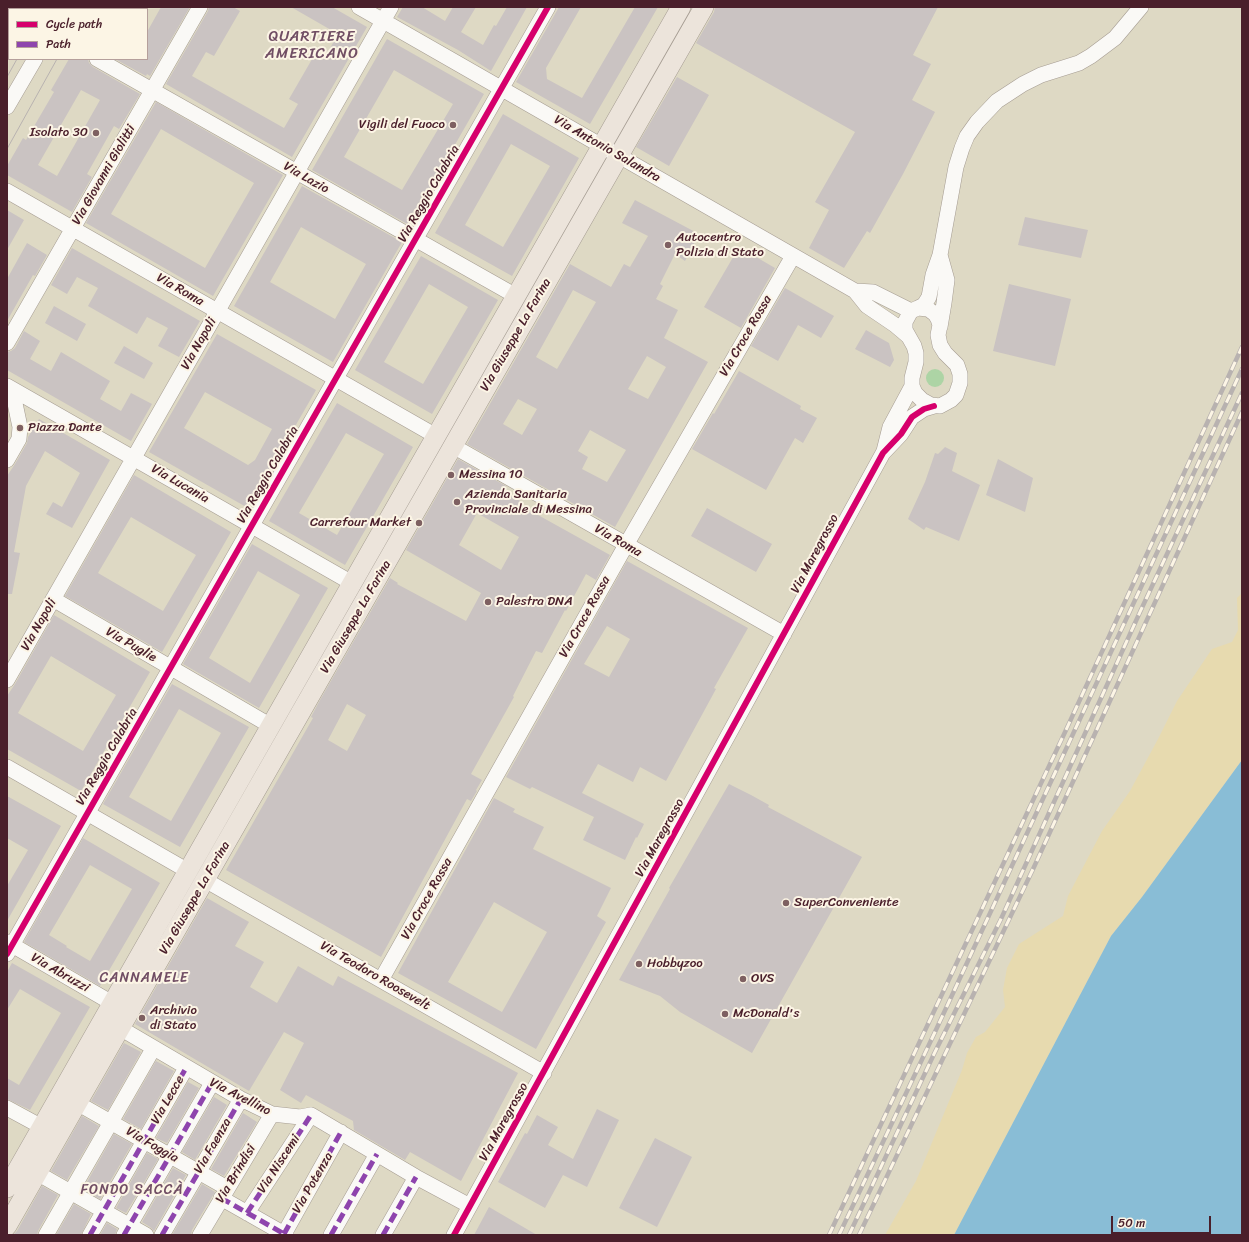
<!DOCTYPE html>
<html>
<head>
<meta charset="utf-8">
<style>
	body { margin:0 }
	#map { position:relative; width:1249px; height:1242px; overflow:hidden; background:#ded9c4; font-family:Sriracha,sans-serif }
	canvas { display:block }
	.frame { position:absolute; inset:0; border:8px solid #4a1f2b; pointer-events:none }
	.legend { position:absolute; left:8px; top:8px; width:140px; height:52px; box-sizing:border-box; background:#fcf5e5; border:1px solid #b59f9b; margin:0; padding:5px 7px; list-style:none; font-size:12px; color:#4a1f2b }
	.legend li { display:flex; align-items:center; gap:8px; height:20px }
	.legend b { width:20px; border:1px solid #b59f9b }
	.scale { position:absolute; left:1111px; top:1216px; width:100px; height:18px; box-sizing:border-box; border:2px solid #4a1f2b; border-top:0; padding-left:5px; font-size:12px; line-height:14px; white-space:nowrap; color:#4a1f2b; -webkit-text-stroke:3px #fcf5e5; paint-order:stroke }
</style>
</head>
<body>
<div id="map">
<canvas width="1249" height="1242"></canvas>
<div class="frame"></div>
<ul class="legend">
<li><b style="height:5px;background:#d6006c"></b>Cycle path</li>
<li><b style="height:5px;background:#8e44ad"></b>Path</li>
</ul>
<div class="scale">50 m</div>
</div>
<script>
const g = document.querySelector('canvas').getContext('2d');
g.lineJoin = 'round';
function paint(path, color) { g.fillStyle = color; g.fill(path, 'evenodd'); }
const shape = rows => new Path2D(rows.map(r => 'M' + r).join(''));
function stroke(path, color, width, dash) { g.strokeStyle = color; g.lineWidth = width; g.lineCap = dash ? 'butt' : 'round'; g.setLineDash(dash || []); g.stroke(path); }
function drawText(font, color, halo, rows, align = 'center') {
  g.font = font + ' Sriracha,sans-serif'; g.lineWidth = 4; g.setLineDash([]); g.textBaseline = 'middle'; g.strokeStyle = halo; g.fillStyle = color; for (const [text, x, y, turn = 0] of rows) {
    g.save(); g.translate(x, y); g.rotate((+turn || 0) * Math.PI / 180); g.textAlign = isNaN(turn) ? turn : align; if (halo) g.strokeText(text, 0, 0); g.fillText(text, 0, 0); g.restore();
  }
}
paint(shape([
	'926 378a9 9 0 1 1 18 0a9 9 0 1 1-18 0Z'
]), '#add4a5');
paint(shape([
	[1242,593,1242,760,1142,897,1111,936,954,1235,885,1235,916,1181,962,1070,967,1053,976,1037,985,1032,1005,1007,1003,990,1007,968,1019,944,1063,916,1068,896,1102,831,1130,791,1158,739,1177,701,1212,649,1232,642,1238,630,1237,598]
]), '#e7daaf');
paint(shape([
	[1242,760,1242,1235,954,1235,1111,936,1142,897]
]), '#89bdd6');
paint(shape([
	[161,7,190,7,150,76,147,74,146,76,115,59,147,59,147,32],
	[209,7,233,7,240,11,214,56,206,52,192,76,284,128,298,104,289,99,315,54,324,59,338,34,291,7,332,7,367,27,292,157,166,84,208,11],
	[403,7,422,7,445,21,453,7,476,7,461,32,483,45,494,25,496,26,507,7,527,7,491,71,458,50,397,17],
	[559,7,581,7,546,68,547,79,582,98,635,7,658,7,590,124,516,82],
	[715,7,938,7,913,55,931,64,912,100,935,112,903,174,870,233,867,231,844,268,809,248,829,210,815,202,855,132,696,43,714,12],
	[387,39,484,94,409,225,312,170],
	[394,70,453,104,402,190,344,157],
	[69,59,88,59,89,63,93,67,140,94,119,129,114,126,87,174,92,177,72,212,7,175,7,166,23,138,26,140,54,92,51,90],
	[81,90,100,100,57,176,38,165],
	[677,77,709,95,669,166,636,147],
	[156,102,283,175,213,296,86,223],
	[161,129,254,183,205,268,111,214],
	[503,114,579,158,512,276,435,233],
	[511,144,550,166,503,247,465,225],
	[302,186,402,242,333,362,234,306],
	[301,227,366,264,335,319,270,282],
	[635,200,699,234,685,261,675,254,660,284,663,286,656,299,678,310,664,338,708,362,615,527,467,444,570,264,611,287,624,264,630,267,648,236,622,223],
	[573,290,596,302,557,369,536,357],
	[647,356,666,367,648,399,628,389],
	[518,399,537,409,522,435,503,424],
	[590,430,626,450,607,482,582,469,588,457,578,451],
	[7,210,24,220,7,250],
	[1025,217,1088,230,1081,258,1018,245],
	[27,243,47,255,35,276,33,275,7,321,7,279],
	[739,247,775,268,741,328,704,307],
	[72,248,200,321,179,357,158,346,168,328,147,317,137,334,88,306,98,288,77,277,67,294,51,285],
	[421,256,498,300,432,414,355,370],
	[429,284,468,307,423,384,384,362],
	[1009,284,1071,299,1055,366,993,351],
	[785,288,834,316,821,338,798,325,778,361,751,346],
	[54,306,86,324,77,341,45,323],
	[866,330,889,343,894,360,890,367,855,349],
	[24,331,40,341,30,359,51,371,61,352,110,381,100,399,121,411,131,393,152,404,131,441,7,370,7,352,11,351,15,348],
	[217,334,316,390,248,508,149,452],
	[205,392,272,429,255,460,248,465,184,428],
	[124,346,153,363,144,379,114,363],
	[739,371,801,406,800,409,817,418,803,443,795,438,766,490,692,449,713,413,714,414],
	[337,403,413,447,345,565,269,521],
	[346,433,384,454,337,535,299,513],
	[39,419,110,460,72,528,46,514,53,502,62,507,80,473,45,451,26,486,14,552,20,553,12,594,7,594,7,476,15,464,27,443,28,437],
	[945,447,957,453,952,471,980,485,959,541,926,527,924,530,908,519,925,482,935,453,938,454],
	[458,459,506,486,503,491,522,502,520,505,610,555,596,580,586,574,566,611,565,610,542,653,536,651,513,696,514,697,471,774,482,780,476,790,477,791,471,801,467,799,381,957,226,870,313,718,311,717,320,700,390,578,398,583,397,584,466,621,481,593,406,550],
	[477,513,519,537,501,570,459,545],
	[347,704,366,715,347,751,328,740],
	[998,459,1033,478,1025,512,986,495],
	[134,475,231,532,162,652,65,596],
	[131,517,196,555,163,611,98,573],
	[707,508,772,544,756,572,691,536],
	[252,544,328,588,259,708,183,664],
	[258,571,300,595,250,683,209,658],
	[627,561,748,628,714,688,716,689,666,781,640,767,633,782,598,764,582,793,644,824,637,838,636,837,625,860,583,840,594,817,532,787,530,789,506,777],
	[607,626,630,639,609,677,584,664],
	[54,615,150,672,81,791,7,749,7,696,15,684],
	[51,656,116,695,83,751,18,713],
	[172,684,249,727,180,847,103,804],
	[179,709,221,733,171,821,129,797],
	[729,784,751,795,769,805,768,807,862,857,752,1053,680,1012,660,996,619,980,670,889,669,888],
	[7,796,61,826,7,921,7,886,28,850,7,838],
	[494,798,515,809,513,812,544,827,533,849,611,888,597,916,606,922,536,1049,398,973],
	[494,902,547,932,502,1012,448,982],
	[83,838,160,883,100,986,24,942],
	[90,865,132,889,90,961,66,947,67,946,49,935],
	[207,898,249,922,235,946,264,962,250,987,277,1003,298,966,333,986,338,976,518,1073,461,1181,410,1152,405,1160,354,1130,353,1121,306,1095,301,1103,280,1090,304,1043,284,1032,249,1091,135,1024],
	[12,963,90,1007,30,1110,7,1099,7,1078,19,1085,61,1013,20,989,7,1010,7,972],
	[124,1043,141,1052,108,1110,91,1101],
	[156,1061,174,1071,141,1129,123,1119],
	[188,1082,199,1088,167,1143,156,1138],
	[214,1097,227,1105,195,1160,182,1152],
	[597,1109,619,1120,587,1187,563,1175,545,1208,498,1182,525,1133,527,1134,537,1115,558,1127,548,1145,573,1159],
	[243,1113,257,1122,224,1176,211,1169],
	[82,1116,99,1126,67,1180,51,1171],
	[114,1134,132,1144,100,1199,83,1189],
	[655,1138,692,1157,657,1227,619,1208],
	[147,1153,158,1159,126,1213,116,1208],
	[173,1168,186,1175,154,1231,150,1227,142,1222],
	[202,1184,215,1192,192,1230,191,1235,172,1235],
	[42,1186,58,1195,38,1231,37,1235,13,1235,17,1231],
	[74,1204,91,1214,81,1235,56,1235],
	[489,1207,537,1235,474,1235],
	[107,1223,117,1229,115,1235,100,1235]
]), '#cac3c2');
const minor = shape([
	[359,7,855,291,867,306,895,325,908,336],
	[63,9,65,7],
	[97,59,516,296],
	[7,107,35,59],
	[7,191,436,436],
	[855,291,873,292,911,311],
	[918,308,924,305,929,297,933,275,940,255,956,167,962,148,967,136,977,122,997,101,1023,84,1041,75,1079,63,1091,56,1115,38,1141,7],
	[918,308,928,309,935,314,938,319,940,325,938,335,940,345,945,353,957,365,960,374,960,383,956,395,951,400,940,406,931,405,922,400,915,393,912,386,912,378,916,362,916,353,914,346,905,330,905,322,911,311,918,308],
	[940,327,944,303,947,280,940,255],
	[7,343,200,7],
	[7,386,352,583],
	[453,446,784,634],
	[884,451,890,427,912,386],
	[7,460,19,439,20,427,12,389],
	[53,599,271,726],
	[7,680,391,7],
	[7,767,188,871],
	[205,880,544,1073],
	[7,942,112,1003],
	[7,954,548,7],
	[381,980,626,545,793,256],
	[120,1028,241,1099,272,1114,300,1117,311,1115,416,1177,470,1206],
	[77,1103,227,1188],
	[7,1108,42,1127],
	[37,1173,146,1235],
	[221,1198,286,1235],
	[247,1213,311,1115],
	[284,1234,341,1132],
	[46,1235,153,1049],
	[90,1235,186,1068],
	[124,1235,212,1083],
	[162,1235,241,1099],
	[200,1235,272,1114],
	[331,1235,377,1154],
	[383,1235,416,1177],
	[454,1235,883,453,901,434,912,417,924,409,934,406]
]);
const major = shape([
	[7,1188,681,7],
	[7,1226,704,7]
]);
stroke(minor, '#a59c92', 16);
stroke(major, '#a59c92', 20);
stroke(minor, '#faf9f6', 15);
stroke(major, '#ece4db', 19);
stroke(shape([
	[46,9,47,7],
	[86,9,87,7],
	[7,77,17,59],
	[7,149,57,59]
]), '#b8b2b0', 1);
const rail = shape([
	[829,1235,1066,730,1242,347],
	[839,1235,935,1032,1242,369],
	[849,1235,934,1054,1001,919,1140,612,1242,393],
	[859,1235,1034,867,1242,412]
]);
stroke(rail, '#b8b2b0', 4.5);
stroke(rail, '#fcf5e5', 3, [9]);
stroke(shape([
	[221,1198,286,1235],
	[247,1213,311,1115],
	[284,1234,341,1132],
	[90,1235,186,1068],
	[124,1235,212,1083],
	[162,1235,241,1099],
	[331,1235,377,1154],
	[383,1235,416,1177]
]), '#8e44ad', 5, [10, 5]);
stroke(shape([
	[7,954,548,7],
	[454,1235,883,453,901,434,912,417,924,409,934,406]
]), '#d6006c', 6);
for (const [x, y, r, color] of [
	[453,125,4,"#7e6061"],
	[96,133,4,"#7e6061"],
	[668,245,4,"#7e6061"],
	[20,428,4,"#7e6061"],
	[451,475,4,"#7e6061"],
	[457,502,4,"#7e6061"],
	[419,523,4,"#7e6061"],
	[488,602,4,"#7e6061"],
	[786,903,4,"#7e6061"],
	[639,964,4,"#7e6061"],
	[743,979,4,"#7e6061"],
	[725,1014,4,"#7e6061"],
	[142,1018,4,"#7e6061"]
]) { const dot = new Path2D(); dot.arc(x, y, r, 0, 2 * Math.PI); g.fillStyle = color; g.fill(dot); stroke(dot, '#fcf5e5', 1.5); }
drawText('13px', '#4a1f2b', '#fcf5e5', [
	["Vigili del Fuoco",445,125,"right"],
	["Isolato 30",88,133,"right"],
	["Autocentro",676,238],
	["Polizia di Stato",676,253],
	["Piazza Dante",28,428],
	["Messina 10",459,475],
	["Azienda Sanitaria",465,495],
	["Provinciale di Messina",465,510],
	["Carrefour Market",411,523,"right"],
	["Palestra DNA",496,602],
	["SuperConveniente",794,903],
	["Hobbyzoo",647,964],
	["OVS",751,979],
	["Archivio",150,1011],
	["di Stato",150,1026],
	["McDonald's",733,1014]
], 'left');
drawText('13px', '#4a1f2b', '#fcf5e5', [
	["Via Antonio Salandra",607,149,30],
	["Via Giovanni Giolitti",104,175,-60],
	["Via Lazio",306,178,30],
	["Via Reggio Calabria",429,194,-60],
	["Via Roma",180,290,30],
	["Via Giuseppe La Farina",516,335,-60],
	["Via Croce Rossa",746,336,-60],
	["Via Napoli",199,344,-60],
	["Via Reggio Calabria",268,475,-60],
	["Via Lucania",180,484,30],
	["Via Roma",618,541,30],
	["Via Maregrosso",815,554,-62],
	["Via Giuseppe La Farina",356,617,-60],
	["Via Croce Rossa",585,617,-61],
	["Via Napoli",39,625,-60],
	["Via Puglie",131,645,30],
	["Via Reggio Calabria",107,757,-60],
	["Via Maregrosso",660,838,-61],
	["Via Giuseppe La Farina",195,898,-60],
	["Via Croce Rossa",427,899,-61],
	["Via Abruzzi",60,973,30],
	["Via Teodoro Roosevelt",375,976,30],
	["Via Avellino",240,1097,27],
	["Via Lecce",168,1100,-60],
	["Via Maregrosso",504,1122,-61],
	["Via Foggia",152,1145,30],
	["Via Faenza",213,1146,-60],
	["Via Niscemi",279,1164,-57],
	["Via Brindisi",236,1174,-59],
	["Via Potenza",313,1183,-60]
]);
g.letterSpacing = '1px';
drawText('14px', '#714e64', '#fcf5e5', [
	["CANNAMELE",144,978],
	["FONDO SACCÀ",132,1190]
]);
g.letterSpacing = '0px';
g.letterSpacing = '1px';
drawText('15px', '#714e64', '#fcf5e5', [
	["QUARTIERE",312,37],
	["AMERICANO",312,54]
]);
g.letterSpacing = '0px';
</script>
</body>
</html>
